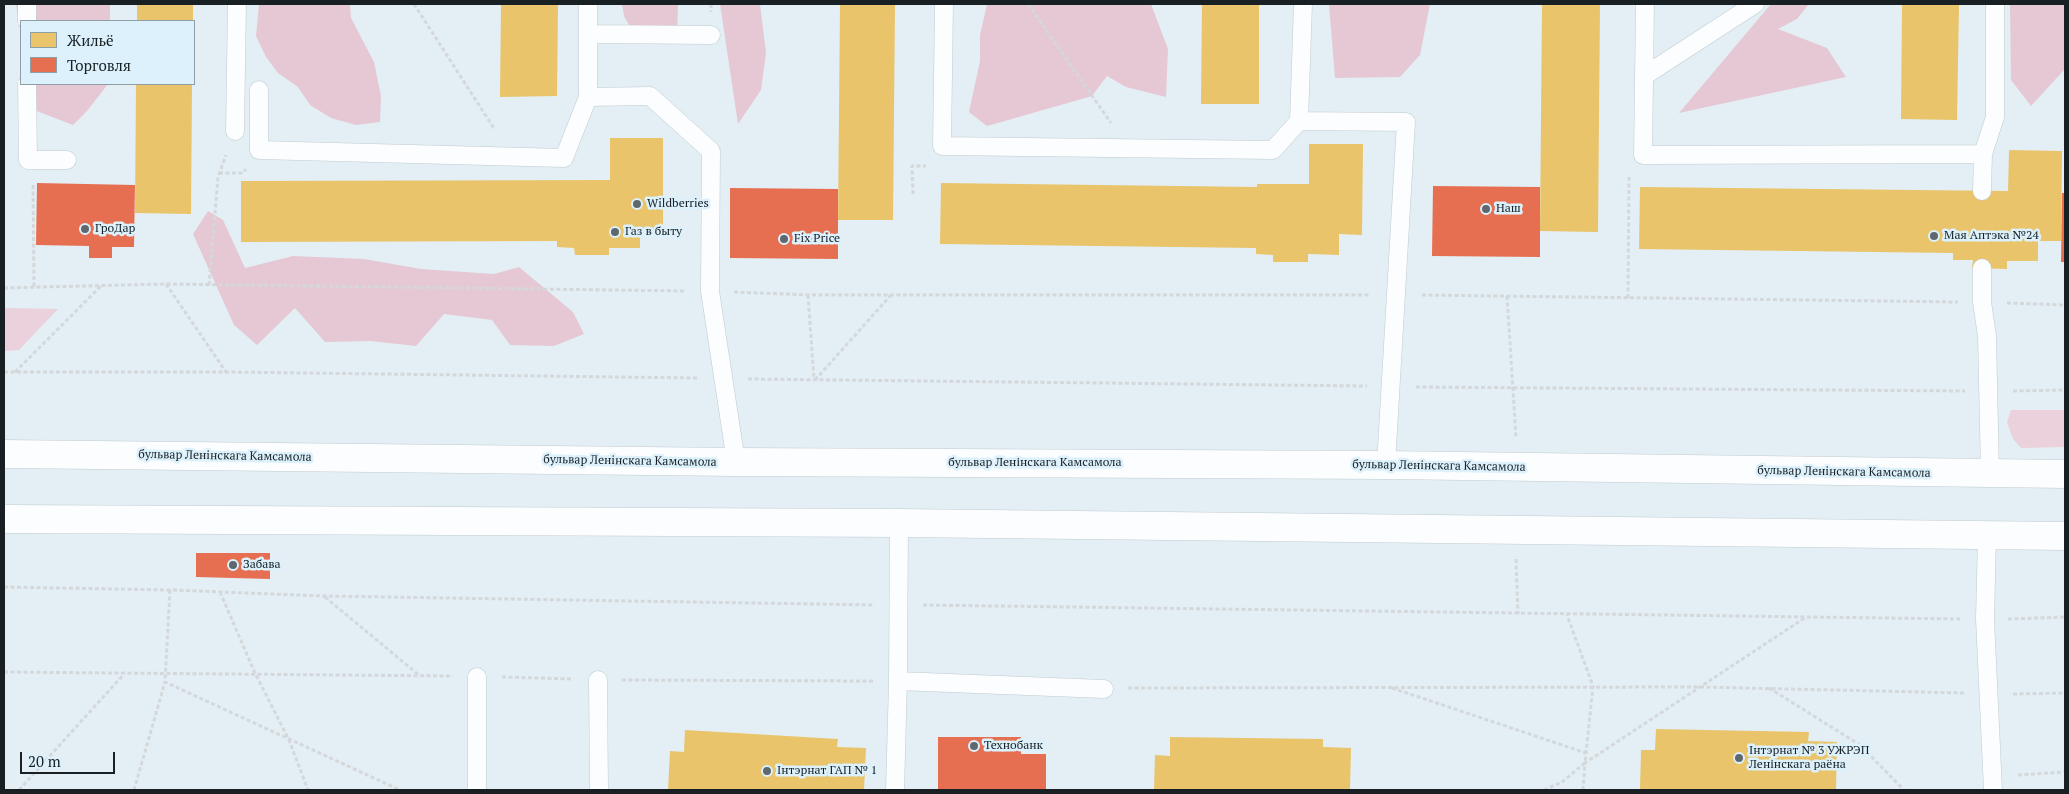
<!DOCTYPE html>
<html>
<head>
<meta charset="utf-8">
<style>
	body { margin:0 }
	#map { position:relative; width:2069px; height:794px; overflow:hidden; background:#e3eff5; font-family:"PT Serif",serif }
	canvas { display:block }
	.frame { position:absolute; inset:0; border:5px solid #182024; pointer-events:none }
	.legend { position:absolute; left:20px; top:20px; width:175px; height:65px; box-sizing:border-box; background:#dcf1fc; border:1px solid #8e9da6; margin:0; padding:6px 9px; list-style:none; font-size:15px; color:#182024 }
	.legend li { display:flex; align-items:center; gap:10px; height:25px }
	.legend b { width:25px; border:1px solid #8e9da6 }
	.scale { position:absolute; left:20px; top:752px; width:95px; height:22px; box-sizing:border-box; border:2px solid #182024; border-top:0; padding-left:6px; font-size:15px; line-height:18px; white-space:nowrap; color:#182024; -webkit-text-stroke:4px #dcf1fc; paint-order:stroke }
</style>
</head>
<body>
<div id="map">
<canvas width="2069" height="794"></canvas>
<div class="frame"></div>
<ul class="legend">
<li><b style="height:14px;background:#e9c46a"></b>Жильё</li>
<li><b style="height:14px;background:#e76f51"></b>Торговля</li>
</ul>
<div class="scale">20 m</div>
</div>
<script>
const g = document.querySelector('canvas').getContext('2d');
g.lineJoin = 'round';
function paint(path, color) { g.fillStyle = color; g.fill(path, 'evenodd'); }
const shape = rows => new Path2D(rows.map(r => 'M' + r).join(''));
function stroke(path, color, width, dash) { g.strokeStyle = color; g.lineWidth = width; g.lineCap = dash ? 'butt' : 'round'; g.setLineDash(dash || []); g.stroke(path); }
function drawText(font, color, halo, rows, align = 'center') {
  g.font = font + ' "PT Serif",serif'; g.lineWidth = 5; g.setLineDash([]); g.textBaseline = 'middle'; g.strokeStyle = halo; g.fillStyle = color; for (const [text, x, y, turn = 0] of rows) {
    g.save(); g.translate(x, y); g.rotate((+turn || 0) * Math.PI / 180); g.textAlign = isNaN(turn) ? turn : align; if (halo) g.strokeText(text, 0, 0); g.fillText(text, 0, 0); g.restore();
  }
}
paint(shape([
	[4,308,58,309,19,350,4,351],
	[2011,410,2065,410,2065,447,2021,448,2013,439,2007,422]
]), '#ead1db');
paint(shape([
	[16,4,110,4,110,21,21,21,21,34],
	[259,4,350,4,351,18,374,62,381,96,380,122,356,125,331,118,310,105,298,87,278,73,266,57,256,36],
	[622,4,678,4,677,43,634,34,624,16],
	[720,4,760,4,766,53,761,90,738,124],
	[987,4,1151,4,1168,49,1166,97,1126,87,1107,76,1092,96,987,126,969,112,980,61,980,35],
	[1329,4,1430,4,1420,55,1400,77,1335,78],
	[1771,4,1809,4,1797,19,1778,29,1827,48,1846,77,1679,113],
	[2010,4,2065,4,2065,69,2031,106,2011,80],
	[30,84,108,84,87,111,73,125,34,110],
	[208,211,223,220,245,268,293,256,364,259,421,269,494,274,519,267,573,312,584,334,554,346,510,345,492,320,444,314,416,346,370,341,325,342,295,308,257,345,234,325,193,234]
]), '#e5c8d4');
paint(shape([
	[137,4,193,4,193,21,137,21],
	[501,4,558,4,557,96,500,97],
	[840,4,895,4,893,220,838,220],
	[1202,4,1259,4,1259,104,1201,104],
	[1542,4,1600,4,1598,232,1540,231],
	[1902,4,1959,4,1957,120,1901,119],
	[136,84,192,84,191,214,135,213],
	[610,138,663,138,663,228,640,228,640,248,609,248,609,255,575,255,574,248,557,247,557,241,241,242,241,181,610,180],
	[1309,144,1363,144,1362,235,1339,234,1339,255,1308,254,1308,262,1273,262,1273,255,1256,254,1256,248,940,244,941,183,1257,187,1257,184,1309,184],
	[2009,150,2062,151,2061,241,2038,241,2038,261,2007,261,2007,269,1972,268,1973,260,1953,260,1953,253,1639,249,1640,187,2008,191],
	[1656,729,1809,732,1808,741,1837,742,1836,790,1640,790,1641,750,1655,750],
	[685,730,838,739,837,747,866,748,864,790,668,790,670,751,684,752],
	[1170,737,1323,739,1323,747,1351,748,1350,790,1154,790,1155,755,1170,756]
]), '#e9c46a');
paint(shape([
	[37,183,135,185,134,247,112,247,112,258,89,258,89,246,36,245],
	[1433,186,1540,187,1540,257,1432,256],
	[730,188,838,189,838,259,730,258],
	[2062,193,2065,193,2065,262,2061,262],
	[196,553,270,553,270,579,196,577],
	[938,737,1021,737,1021,754,1046,754,1046,790,938,790]
]), '#e76f51');
const service = shape([
	[27,4,27,21],
	[944,4,942,146,1273,150,1299,121,1303,4],
	[1645,4,1643,155,1983,154],
	[588,34,711,35],
	[1644,76,1755,4],
	[27,84,28,160,67,160],
	[259,90,259,150,564,158,588,97,588,4],
	[588,97,650,96,711,151,710,291,736,462],
	[1299,121,1406,122,1386,465],
	[235,131,237,4],
	[1982,191,1983,154,1995,117,1995,4],
	[1982,268,1982,302,1987,336,1990,474],
	[1987,537,1985,619,1993,790],
	[598,680,599,790],
	[898,681,1104,689],
	[477,790,477,677],
	[895,790,898,681,899,523]
]);
const primary = shape([
	[4,454,736,462,1386,465,2065,474],
	[4,519,899,523,2065,536]
]);
stroke(service, '#c1cbd0', 19);
stroke(primary, '#c1cbd0', 29);
stroke(shape([
	[414,4,495,130],
	[711,4,711,12],
	[1028,4,1111,123],
	[219,173,243,173,246,169],
	[33,185,34,287],
	[913,194,912,166,926,166],
	[166,284,226,372],
	[209,285,218,177,226,155],
	[4,288,165,284,686,291],
	[734,292,808,295,1370,295],
	[808,295,814,379],
	[1422,295,1958,302],
	[1507,296,1516,437],
	[1628,298,1629,176],
	[2007,303,2065,305],
	[4,372,227,372,697,378],
	[15,372,101,286],
	[748,379,1367,386],
	[815,380,891,295],
	[1416,387,1965,391],
	[2013,391,2065,390],
	[1516,559,1518,614],
	[4,587,170,590,325,596,875,605],
	[170,590,165,682,400,790],
	[220,592,255,673,289,740,308,790],
	[325,597,420,676],
	[923,605,1960,619],
	[2008,619,2065,617],
	[4,672,453,676],
	[502,677,573,679],
	[622,680,873,681],
	[1128,688,1701,687,1965,693],
	[1392,688,1586,753],
	[1769,688,1860,745,1904,790],
	[2013,694,2065,693],
	[2018,775,2065,772],
	[19,790,124,674],
	[134,790,165,682],
	[1544,790,1562,782,1585,763,1593,686,1567,615],
	[1583,790,1585,763,1806,617]
]), '#d5d8da', 3, [4, 2.5]);
stroke(service, '#fbfdfe', 18);
stroke(primary, '#fbfdfe', 28);
for (const [x, y, r, color] of [
	[637,204,5,"#5f686d"],
	[1486,209,5,"#5f686d"],
	[85,229,5,"#5f686d"],
	[615,232,5,"#5f686d"],
	[1934,236,5,"#5f686d"],
	[784,239,5,"#5f686d"],
	[233,565,5,"#5f686d"],
	[974,746,5,"#5f686d"],
	[1739,758,5,"#5f686d"],
	[767,771,5,"#5f686d"]
]) { const dot = new Path2D(); dot.arc(x, y, r, 0, 2 * Math.PI); g.fillStyle = color; g.fill(dot); stroke(dot, '#dcf1fc', 2); }
drawText('12px', '#182024', '#dcf1fc', [
	["Wildberries",647,204],
	["Наш",1496,209],
	["ГроДар",95,229],
	["Газ в быту",625,232],
	["Мая Аптэка №24",1944,236],
	["Fix Price",794,239],
	["Забава",243,565],
	["Технобанк",984,746],
	["Інтэрнат № 3 УЖРЭП",1749,751],
	["Ленінскага раёна",1749,765],
	["Інтэрнат ГАП № 1",777,771]
], 'left');
drawText('12px', '#182024', '#dcf1fc', [
	["бульвар Ленінскага Камсамола",225,456,1],
	["бульвар Ленінскага Камсамола",630,461,1],
	["бульвар Ленінскага Камсамола",1035,463],
	["бульвар Ленінскага Камсамола",1439,466,1],
	["бульвар Ленінскага Камсамола",1844,472,1]
]);
</script>
</body>
</html>
